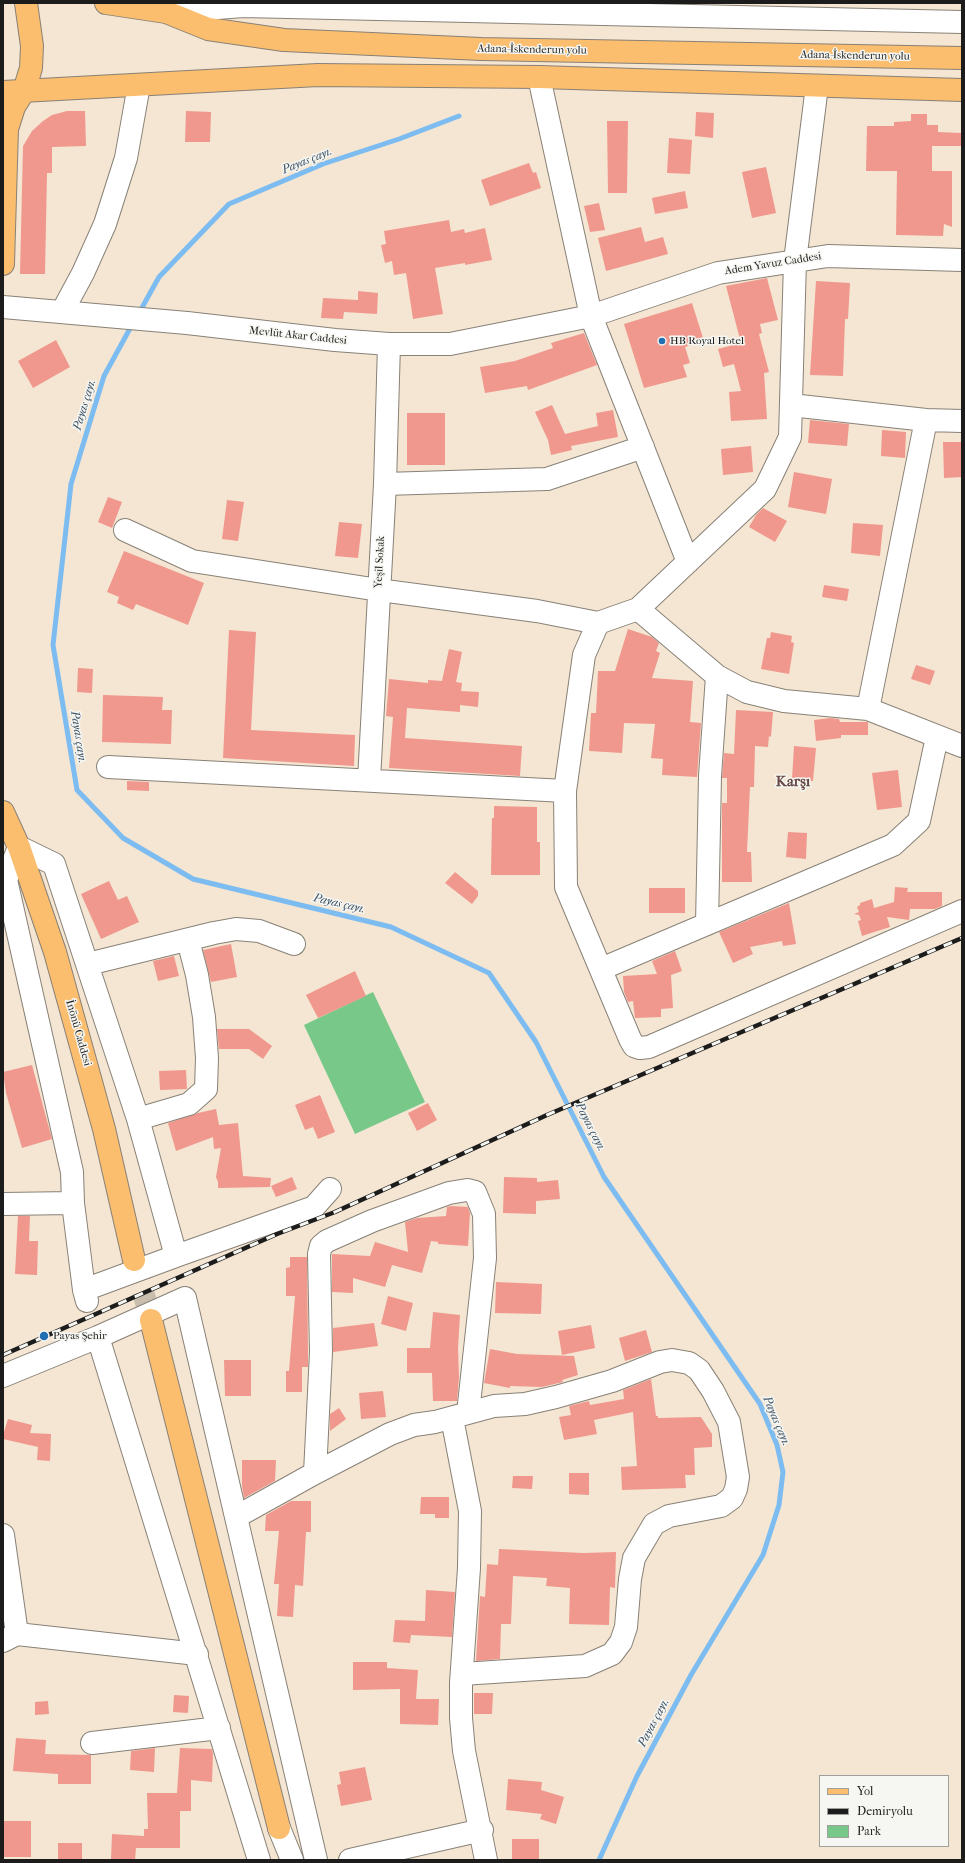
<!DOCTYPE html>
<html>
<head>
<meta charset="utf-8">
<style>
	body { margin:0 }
	#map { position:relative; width:965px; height:1863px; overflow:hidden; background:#f4e6d2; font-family:"IM FELL French Canon",serif }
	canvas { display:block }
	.frame { position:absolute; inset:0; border:4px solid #1c1c1c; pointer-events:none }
	.legend { position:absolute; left:819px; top:1775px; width:130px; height:72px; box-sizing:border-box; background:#f6f6f2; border:1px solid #9f9f9c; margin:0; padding:5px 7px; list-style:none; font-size:12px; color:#1c1c1c }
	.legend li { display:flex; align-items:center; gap:8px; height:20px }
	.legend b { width:20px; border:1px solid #9f9f9c }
</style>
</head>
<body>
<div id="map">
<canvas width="965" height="1863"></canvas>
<div class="frame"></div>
<ul class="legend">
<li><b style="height:5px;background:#fbbd6e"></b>Yol</li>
<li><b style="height:5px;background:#1c1c1c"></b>Demiryolu</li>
<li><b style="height:11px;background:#77c889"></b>Park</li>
</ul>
</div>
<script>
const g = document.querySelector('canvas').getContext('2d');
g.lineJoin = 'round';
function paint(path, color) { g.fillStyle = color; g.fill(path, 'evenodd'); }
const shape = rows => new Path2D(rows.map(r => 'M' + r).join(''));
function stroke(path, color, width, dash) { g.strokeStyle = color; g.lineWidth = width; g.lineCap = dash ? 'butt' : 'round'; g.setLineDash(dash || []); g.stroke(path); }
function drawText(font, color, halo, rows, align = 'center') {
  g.font = font + ' "IM FELL French Canon",serif'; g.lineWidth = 3; g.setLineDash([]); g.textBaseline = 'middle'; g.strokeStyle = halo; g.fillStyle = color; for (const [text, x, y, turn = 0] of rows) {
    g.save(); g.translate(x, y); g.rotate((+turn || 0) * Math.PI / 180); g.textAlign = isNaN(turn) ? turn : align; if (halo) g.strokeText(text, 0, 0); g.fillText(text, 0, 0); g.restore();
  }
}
paint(shape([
	[373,992,425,1102,355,1134,304,1025]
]), '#77c889');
stroke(shape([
	[139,313,159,277,229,204,323,164,399,139,459,116],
	[133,323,104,376,71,484,53,645,77,790,123,838,193,879,391,927,489,973,536,1042,604,1177,760,1404,777,1445,783,1472,779,1505,763,1555,691,1675,637,1776,599,1860]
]), '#7dbcf1', 5);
paint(shape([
	[67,111,85,111,86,146,52,147,52,173,47,173,45,274,20,274,23,146,32,131,43,121,52,115],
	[186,111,211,112,210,142,185,142],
	[696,112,714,113,713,138,695,136],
	[911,114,927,114,927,125,938,125,938,132,962,133,962,146,932,146,932,171,952,171,952,227,944,224,943,236,896,235,897,171,866,171,867,126,894,126,894,122,911,121],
	[607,121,628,121,627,193,608,193],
	[669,138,692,140,690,174,667,173],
	[529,163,533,173,536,172,541,188,490,206,481,180],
	[766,167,776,213,752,218,742,172],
	[685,191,688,208,655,214,652,198],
	[599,203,605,230,590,232,584,206],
	[449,220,451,232,464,229,465,233,485,228,492,260,465,265,465,263,435,268,443,314,413,319,406,273,394,275,392,261,385,263,381,245,386,244,384,231],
	[641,227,645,242,663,237,668,254,606,271,598,238],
	[767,278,778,320,760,324,762,333,759,334,769,372,764,373,767,419,731,421,729,392,741,391,734,364,723,367,718,349,741,343,726,286],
	[816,281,850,283,848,319,845,319,843,376,810,375],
	[358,291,378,293,377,314,344,312,343,319,321,318,323,298,358,300],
	[692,303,704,341,685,347,690,363,683,365,687,377,644,388,624,324],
	[584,333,597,365,528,390,527,386,485,393,480,367,515,361,553,348,551,343],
	[56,340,70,367,33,388,18,361],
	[552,405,565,434,598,426,596,413,613,410,618,437,571,446,572,450,551,455,548,440,535,412],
	[407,413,445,413,445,465,407,465],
	[810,420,849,424,847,446,808,443],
	[882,430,906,432,905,458,881,456],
	[943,442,962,442,962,477,944,478],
	[751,446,753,472,723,475,721,449],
	[794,472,832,479,826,514,788,507],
	[108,497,122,502,112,528,98,522],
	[227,500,244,502,238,541,222,539],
	[763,508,787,521,775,542,749,527,756,515],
	[339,522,362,524,358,558,335,556],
	[853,523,883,525,880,556,851,553],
	[124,551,204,583,188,625,136,604,133,610,117,603,119,597,107,592],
	[824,585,849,589,847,601,822,597],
	[628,629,652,637,659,643,656,651,660,653,652,678,693,681,690,722,701,723,697,777,662,775,663,759,651,758,655,724,624,723,622,753,589,751,591,713,596,713,598,671,615,671],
	[229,630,256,632,251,730,355,735,354,766,223,758],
	[771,632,792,636,791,642,794,643,789,674,761,669,767,638,770,638],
	[449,649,462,652,456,682,462,683,461,691,479,692,478,707,460,705,460,712,407,708,405,738,522,746,520,776,389,768,393,717,386,716,389,679,428,683,428,680,442,681],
	[916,665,935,671,930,685,911,679],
	[78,668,93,669,92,693,77,692],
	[103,695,163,697,162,710,172,710,171,744,102,742],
	[736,710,773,712,771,737,769,736,768,747,755,746,754,787,750,787,747,852,751,852,752,882,722,882,722,803,727,803,727,778,722,778,724,753,734,754],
	[830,718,839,719,840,722,868,722,868,735,841,735,841,738,816,741,814,720],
	[794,746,816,748,813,781,792,779],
	[898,770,902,807,877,810,872,773],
	[127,781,149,782,149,791,127,790],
	[494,806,537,807,537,842,540,842,540,875,491,875,492,818,494,818],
	[788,832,807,833,806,859,786,857],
	[455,872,478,891,478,896,472,904,445,883],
	[109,881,118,900,127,896,139,922,101,939,81,894],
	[895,887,908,888,907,892,942,892,942,906,935,909,910,909,909,920,887,917,890,927,862,936,858,921,861,920,859,915,854,914,859,912,857,907,860,905,860,903,872,899,874,908,894,902],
	[649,888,685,888,685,913,649,913],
	[789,903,796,944,783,946,782,941,750,947,753,954,733,963,719,932],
	[231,944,237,977,211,982,203,950],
	[675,951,682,971,671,975,673,1008,661,1009,661,1017,635,1018,633,1001,628,1002,624,992,623,976,657,974,652,961],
	[174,956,179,976,158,981,153,961],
	[355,971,366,996,318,1018,306,995],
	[217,1029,249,1029,272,1046,263,1059,249,1049,219,1049],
	[32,1065,52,1139,22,1148,6,1093,3,1072],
	[186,1070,187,1089,160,1090,159,1071],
	[320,1095,335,1132,318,1139,313,1127,305,1130,295,1105],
	[428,1103,437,1120,417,1131,408,1113],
	[216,1109,219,1125,238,1123,243,1176,271,1178,270,1187,218,1188,218,1182,216,1177,221,1148,214,1149,213,1137,176,1151,168,1123,198,1113],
	[292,1177,297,1189,276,1197,271,1186],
	[504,1177,537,1178,537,1182,558,1180,560,1199,536,1201,536,1214,503,1213],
	[451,1206,468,1207,470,1213,468,1246,438,1244,438,1242,431,1241,422,1273,392,1265,385,1287,353,1278,353,1293,332,1292,332,1254,370,1256,375,1242,408,1252,405,1222,417,1218,446,1216,447,1207],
	[18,1216,30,1216,29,1241,38,1241,37,1275,15,1274],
	[290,1257,307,1257,308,1352,308,1367,302,1367,302,1392,286,1392,286,1371,289,1371,295,1296,286,1296,286,1268,290,1267],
	[496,1282,542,1284,541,1314,495,1313],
	[388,1296,413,1303,406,1331,381,1324],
	[433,1312,460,1315,458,1348,459,1377,457,1401,433,1401,432,1373,407,1373,407,1348,430,1348],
	[374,1323,378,1346,333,1352,333,1328],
	[591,1325,595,1348,562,1355,558,1331],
	[646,1330,652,1352,625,1361,619,1338],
	[490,1349,517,1354,574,1356,578,1375,562,1380,563,1382,542,1387,510,1386,510,1388,484,1383],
	[224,1360,251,1360,251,1396,225,1396],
	[651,1379,656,1416,658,1416,658,1418,701,1417,712,1434,712,1447,694,1448,695,1475,685,1475,686,1488,622,1490,621,1467,637,1466,633,1412,594,1420,597,1434,564,1440,559,1417,571,1415,569,1406,589,1401,590,1405,624,1399,623,1390],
	[383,1391,386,1417,361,1419,359,1393],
	[339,1408,346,1419,330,1431,330,1414],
	[8,1419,32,1425,30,1433,51,1434,50,1461,37,1460,38,1447,3,1439,3,1432,4,1432],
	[242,1460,276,1460,275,1481,244,1498,242,1486],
	[569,1473,589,1473,589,1495,569,1494],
	[513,1476,533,1476,532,1489,512,1488],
	[421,1497,449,1497,449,1518,435,1518,435,1514,420,1514],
	[291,1501,311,1501,311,1532,306,1532,303,1586,295,1585,293,1617,277,1616,279,1584,274,1584,279,1531,265,1531,266,1515],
	[499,1549,583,1553,616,1552,615,1588,610,1587,609,1625,569,1624,570,1588,546,1586,547,1578,513,1576,511,1624,501,1624,500,1659,476,1661,480,1596,485,1597,487,1564,498,1565],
	[426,1590,455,1592,452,1637,411,1635,410,1643,393,1642,395,1620,425,1621],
	[353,1662,387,1662,387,1668,418,1670,416,1699,439,1699,438,1725,400,1724,400,1689,353,1690],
	[474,1693,493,1693,492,1714,474,1714],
	[174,1695,189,1696,188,1713,173,1712],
	[48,1701,49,1714,35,1715,35,1702],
	[16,1738,46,1740,45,1754,91,1755,91,1784,58,1784,58,1774,13,1771],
	[155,1748,154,1772,130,1770,131,1751],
	[180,1748,212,1749,213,1754,212,1782,191,1780,191,1811,180,1811,180,1848,136,1848,135,1860,111,1860,112,1834,144,1836,144,1829,148,1829,147,1793,177,1793],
	[365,1767,372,1800,341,1806,337,1785,341,1784,339,1772],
	[508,1779,542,1782,541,1790,564,1797,556,1824,540,1819,542,1814,506,1810],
	[4,1821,31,1821,31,1857,4,1857],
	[512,1839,539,1839,539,1860,512,1860],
	[58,1843,82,1843,82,1860,58,1860]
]), '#f0988e');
stroke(shape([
	[134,1260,151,1320]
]), '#c9beae', 22, [22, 11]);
const minor = shape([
	[166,12,243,6,962,22],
	[539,77,591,316,688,562],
	[817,86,795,261,790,437,765,489,638,609,598,623,584,655,565,791,566,887,630,1039,634,1046,640,1048,649,1047,962,911],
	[3,307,187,323,335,340,389,344,450,344,591,316,718,273,828,256,962,260],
	[62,312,83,273,105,224,126,158,139,85],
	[791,405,926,420,962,421],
	[385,484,547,479,643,447],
	[125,530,192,561,379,590,537,611,598,623],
	[638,609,717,676,747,692,784,701,868,709,962,746],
	[868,709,926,420],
	[108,767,565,791],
	[369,780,385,484,389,344],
	[707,924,710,776,717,676],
	[88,964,214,933,236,929,259,931,294,944],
	[601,969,893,845,919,821,937,737],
	[138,1119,189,1104,206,1089,207,1058,204,1017,197,975,188,940],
	[3,1204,73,1203],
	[176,1256,314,1207,330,1189],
	[84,1290,176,1256,138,1119,54,864,19,847,6,880,72,1172,73,1203,84,1290,87,1301],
	[98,1337,185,1298,236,1517],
	[3,1376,98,1337,259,1860],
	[452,1418,470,1511,469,1568,461,1683,461,1718,464,1751,486,1860],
	[315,1473,321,1352,319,1254,321,1246,327,1241,372,1221,449,1193,467,1190,475,1192,484,1214,485,1258,468,1413],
	[3,1535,17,1634],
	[3,1641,17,1634,197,1654],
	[92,1743,219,1728],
	[279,1828,292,1860],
	[316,1860,236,1517,315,1473,390,1434,414,1425,435,1422,494,1406,525,1404,556,1397,612,1381,660,1362,672,1360,689,1363,699,1370,713,1391,729,1422,738,1477,736,1489,732,1498,721,1506,669,1516,654,1524,634,1558,630,1579,626,1627,621,1642,612,1654,585,1666,462,1674],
	[350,1860,482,1830]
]);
const major = shape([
	[3,264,7,129,14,107,24,91,31,68,32,46,26,3],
	[3,812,19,847,55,952,104,1129,134,1260],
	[151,1320,279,1828]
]);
const highway = shape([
	[106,3,166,12,208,29,284,40,481,49,962,58],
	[3,92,318,75,539,77,962,90]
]);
stroke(minor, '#888177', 24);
stroke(major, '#888177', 24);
stroke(highway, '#888177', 24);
stroke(minor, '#fff', 22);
stroke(major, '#fbbd6e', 22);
stroke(highway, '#fbbd6e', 22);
const rail = shape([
	[3,1355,277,1234,335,1212,547,1115,962,938]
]);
stroke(rail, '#1c1c1c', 4.5);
stroke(rail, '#f6f6f2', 3, [9]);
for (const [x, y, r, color] of [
	[662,341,4,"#1f6fb2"],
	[44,1336,5,"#1f6fb2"]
]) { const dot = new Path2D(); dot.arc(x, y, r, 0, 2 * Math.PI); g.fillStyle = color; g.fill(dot); stroke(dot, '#f6f6f2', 1.5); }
drawText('11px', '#1c1c1c', '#f6f6f2', [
	["Adana-İskenderun yolu",532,50,1],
	["Adana-İskenderun yolu",855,56,1],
	["Adem Yavuz Caddesi",773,264,-9],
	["Mevlüt Akar Caddesi",298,336,6],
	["Yeşil Sokak",380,562,-87],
	["İnönü Caddesi",78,1033,74]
]);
drawText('11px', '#1c1c1c', '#f6f6f2', [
	["HB Royal Hotel",670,341],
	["Payas Şehi̇r",53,1336]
], 'left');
drawText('italic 12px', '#3e5467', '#f6f6f2', [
	["Payas çayı.",307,161,-22],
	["Payas çayı.",85,405,-73],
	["Payas çayı.",78,737,81],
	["Payas çayı.",339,904,13],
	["Payas çayı.",590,1127,63],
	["Payas çayı.",776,1421,67],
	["Payas çayı.",654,1723,-62]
]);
drawText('bold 15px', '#664744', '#f6f6f2', [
	["Karşı",793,782]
]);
</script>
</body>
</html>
